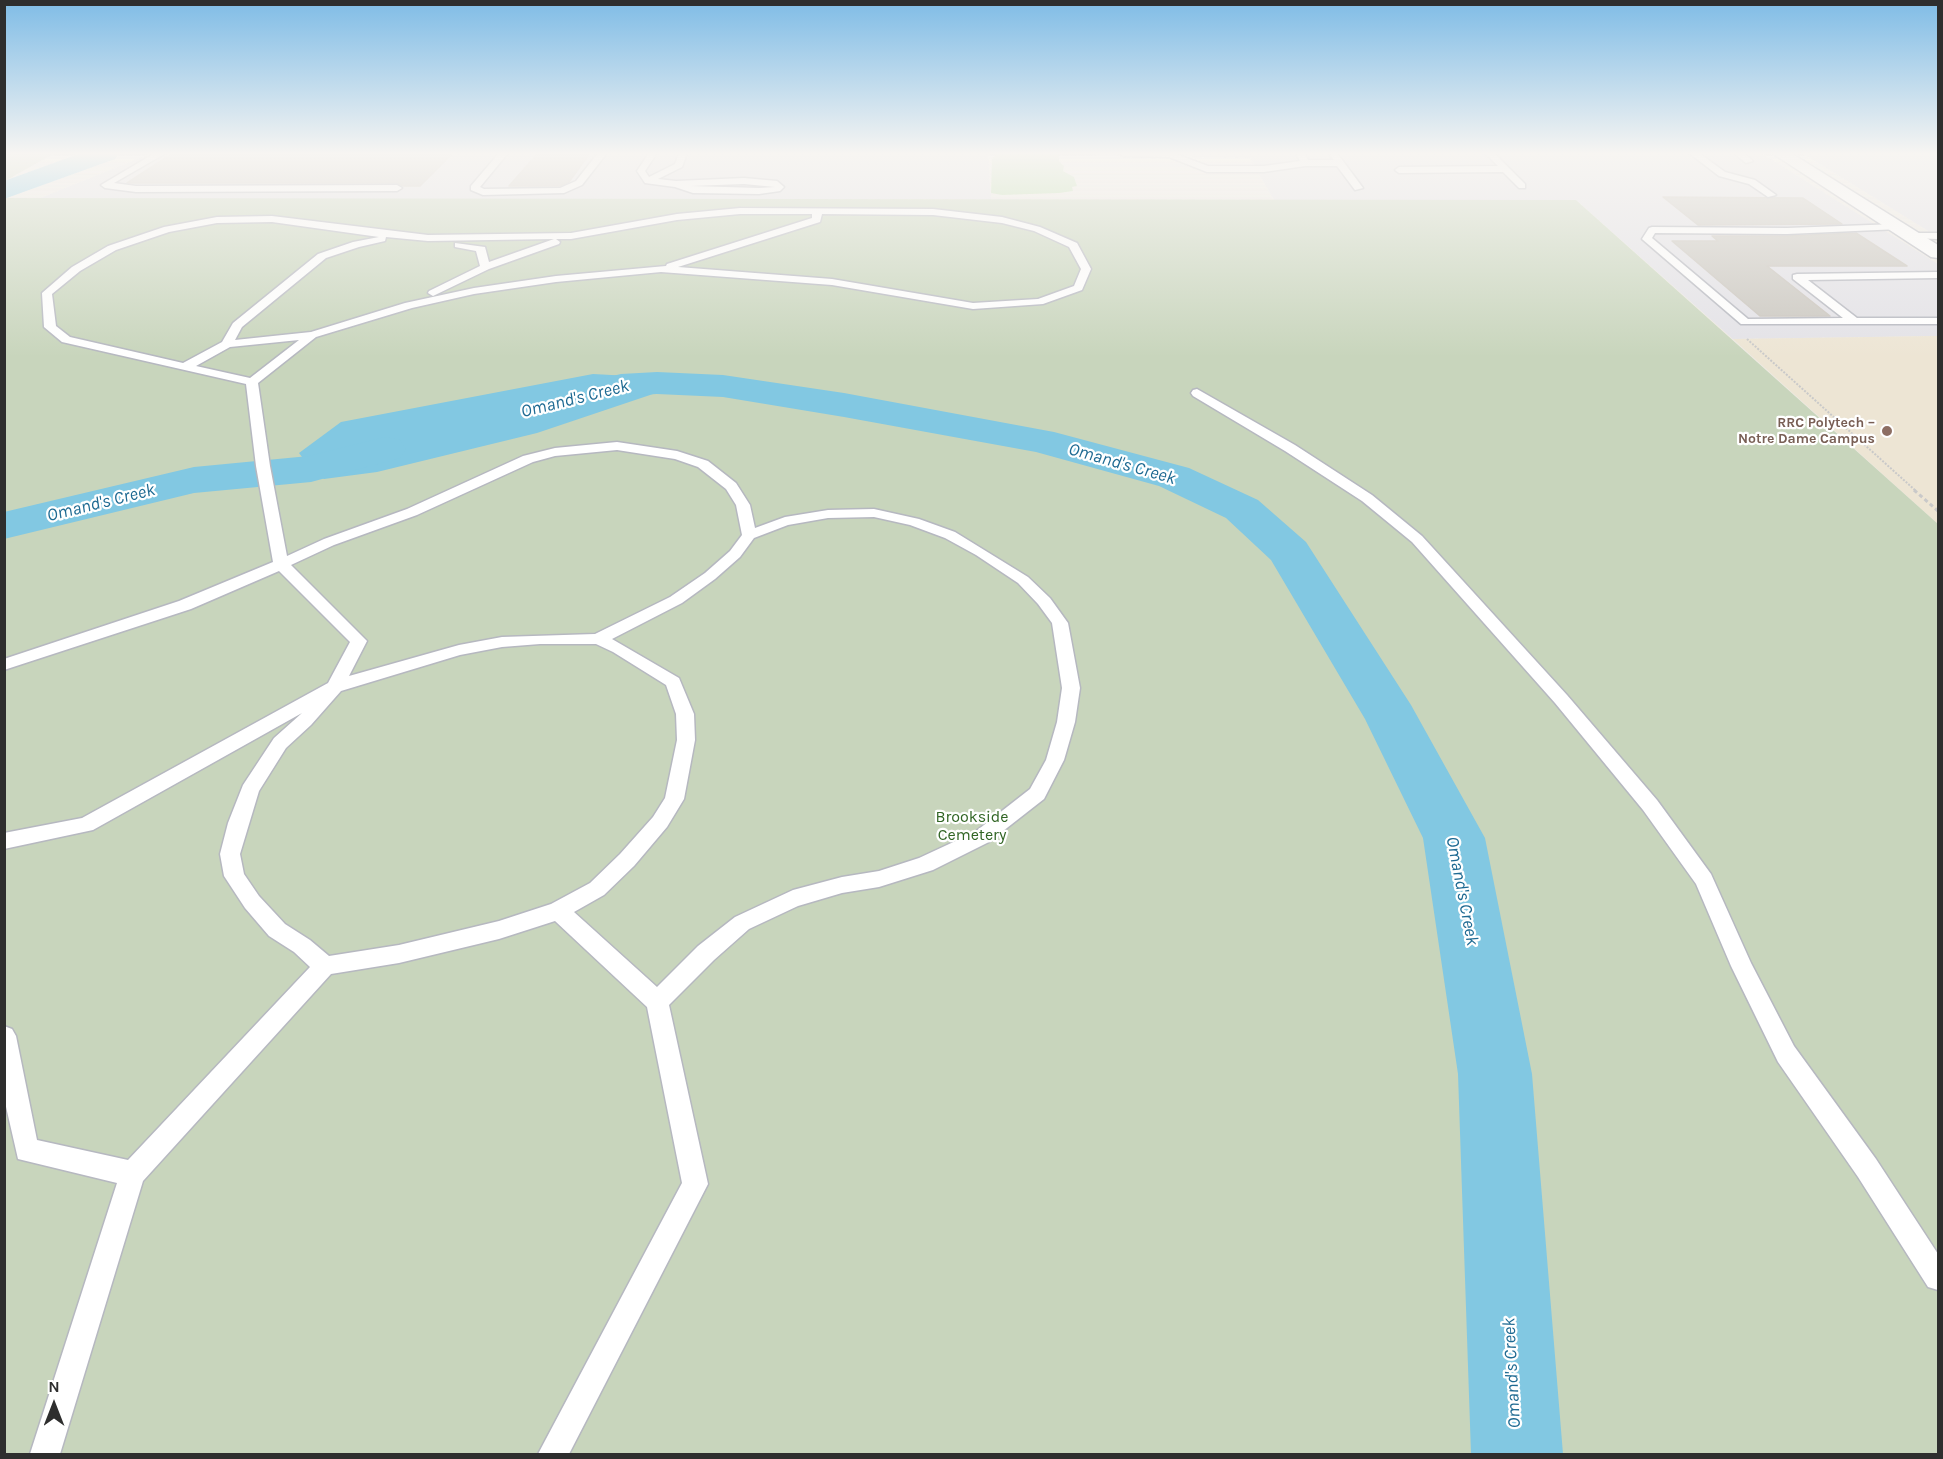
<!DOCTYPE html>
<html>
<head>
<meta charset="utf-8">
<style>
	body { margin:0 }
	#map { position:relative; width:1943px; height:1459px; overflow:hidden; background:#ede9e2; font-family:Karla,sans-serif }
	canvas { display:block }
	.frame { position:absolute; inset:0; border:6px solid #2e2e2e; pointer-events:none }
	.north { position:absolute; left:24px; top:1375px; width:60px; height:60px; -webkit-text-stroke:4px #fff; paint-order:stroke; rotate:0deg; font-size:16px; font-weight:700; line-height:24px; text-align:center; color:#2e2e2e }
	.north::after { content:''; display:block; margin:auto; width:21px; height:27px; background:#2e2e2e; clip-path:polygon(50% 0,100% 100%,50% 72%,0 100%) }
</style>
</head>
<body>
<div id="map">
<canvas width="1943" height="1459"></canvas>
<div class="frame"></div>
<div class="north">N</div>
</div>
<script>
const g = document.querySelector('canvas').getContext('2d');
g.lineJoin = 'round';
function paint(path, color) { g.fillStyle = color; g.fill(path, 'evenodd'); }
const shape = rows => new Path2D(rows.map(r => 'M' + r).join(''));
function stroke(path, color, width, dash) { g.strokeStyle = color; g.lineWidth = width; g.lineCap = dash ? 'butt' : 'round'; g.setLineDash(dash || []); g.stroke(path); }
function drawText(font, color, halo, rows, align = 'center') {
  g.font = font + ' Karla,sans-serif'; g.lineWidth = 4.5; g.setLineDash([]); g.textBaseline = 'middle'; g.strokeStyle = halo; g.fillStyle = color; for (const [text, x, y, turn = 0] of rows) {
    g.save(); g.translate(x, y); g.rotate((+turn || 0) * Math.PI / 180); g.textAlign = isNaN(turn) ? turn : align; if (halo) g.strokeText(text, 0, 0); g.fillText(text, 0, 0); g.restore();
  }
}
paint(shape([
	[152,153,988,153,991,199,38,199],
	[1096,153,1761,153,1938,264,1938,336,1733,339,1576,200,1274,200,1250,158,1096,155],
	[1802,153,1938,153,1938,237]
]), '#e3e2e7');
paint(shape([
	[1938,336,1938,524,1733,339]
]), '#ede5d4');
paint(shape([
	[997,153,1059,153,1059,161,1064,166,1063,171,1074,177,1077,186,1072,187,1073,191,1059,193,1002,195,991,193,992,159]
]), '#b8dda6');
paint(shape([
	[5,153,55,153,5,181],
	[5,198,1576,200,1938,524,1938,1454,5,1454]
]), '#c8d5bc');
paint(shape([
	[593,374,648,377,657,383,653,394,537,433,377,472,324,479,311,469,299,453,341,422]
]), '#82c8e2');
paint(shape([
	[81,153,119,153,115,159,4,199,4,181,81,153],
	[657,372,723,375,844,393,1054,432,1189,468,1258,500,1306,542,1411,705,1485,838,1532,1074,1563,1454,1471,1454,1458,1074,1423,838,1365,719,1271,560,1226,518,1159,486,1036,452,844,417,723,397,657,394,622,396,583,407,569,403,564,395,569,387,608,377,621,374,657,372],
	[385,437,400,440,406,449,400,458,311,482,194,493,4,539,4,512,194,467,309,456,385,437]
]), '#82c8e2');
const building = shape([
	[173,153,453,153,420,186,403,186,397,183,127,183,173,153],
	[538,153,590,153,569,182,560,186,509,186,538,153],
	[1663,197,1803,198,1842,224,1698,225,1663,197],
	[1856,233,1907,266,1767,266,1830,316,1760,316,1672,241,1718,241,1712,236,1787,236,1856,233]
]);
paint(building, '#cac7c0');
stroke(building, '#c9c4bc', 1.5);
const service = shape([
	[155,153,166,153,114,183,136,186,397,185,402,188,397,191,136,192,105,188,101,185,155,153],
	[499,153,508,153,480,187,484,189,560,188,576,181,598,153,607,153,582,185,564,193,483,195,471,190,471,186,499,153],
	[649,153,657,153,645,171,649,177,675,164,679,153,687,153,682,167,658,179,676,181,744,178,777,181,784,187,780,191,759,194,693,193,675,187,645,183,637,171,649,153],
	[744,184,775,187,759,188,690,186,744,184],
	[1119,153,1173,153,1208,166,1264,166,1300,161,1296,153,1304,153,1308,160,1334,160,1330,155,1337,153,1363,188,1355,190,1337,166,1305,166,1264,172,1207,172,1169,157,1123,156,1119,153],
	[1485,153,1494,153,1525,184,1525,188,1519,188,1503,172,1399,173,1395,170,1399,167,1498,166,1485,153],
	[1689,153,1699,153,1725,172,1755,180,1776,195,1768,197,1749,184,1719,176,1689,153],
	[1734,153,1744,153,1753,161,1746,163,1734,153],
	[740,208,933,209,1002,217,1040,227,1077,243,1091,269,1082,290,1043,304,973,309,832,285,661,272,556,282,474,294,412,308,316,337,258,383,270,466,287,556,324,539,407,509,523,456,555,448,617,442,677,451,708,461,736,483,750,505,755,528,785,517,828,510,874,509,919,519,955,532,1028,577,1050,598,1068,623,1080,688,1075,722,1064,760,1044,799,989,842,933,870,879,887,842,893,798,906,749,929,714,960,669,1005,708,1184,569,1454,538,1454,682,1183,647,1007,555,921,499,939,399,963,331,974,143,1181,60,1454,30,1454,117,1183,18,1159,4,1098,4,1026,12,1029,16,1036,37,1140,128,1160,310,967,294,952,269,936,245,908,224,876,220,854,228,823,243,785,274,738,302,713,93,830,4,849,4,833,82,818,328,683,350,642,279,571,191,609,4,670,4,659,179,601,273,562,256,466,246,384,62,342,44,327,42,293,72,267,108,246,164,227,217,217,272,216,428,235,571,233,677,214,740,208],
	[740,214,812,214,812,218,667,264,666,266,556,276,474,288,405,303,311,332,235,340,242,327,326,258,359,247,385,241,386,237,428,241,554,239,489,262,485,247,455,243,455,247,476,251,480,266,429,291,428,293,433,296,489,269,559,244,560,242,556,239,571,239,677,220,740,214],
	[822,214,933,215,1002,223,1034,231,1069,247,1081,269,1074,286,1038,299,973,303,832,279,678,267,820,222,822,214],
	[272,222,379,237,353,242,318,254,233,323,222,342,183,363,70,337,56,326,52,294,80,271,116,250,169,232,217,223,272,222],
	[299,340,250,378,196,366,230,347,299,340],
	[617,450,675,459,698,467,726,489,736,505,742,535,730,551,705,573,670,597,595,634,502,637,459,645,349,676,367,641,291,565,334,545,417,515,533,462,555,456,617,450],
	[874,517,910,525,945,538,976,555,1018,583,1038,604,1052,623,1062,688,1057,722,1046,760,1030,789,975,832,919,858,879,871,842,877,793,890,735,917,698,946,657,987,574,912,604,895,634,866,667,827,684,799,695,740,694,714,679,678,612,639,682,603,715,579,740,557,754,538,788,525,828,518,874,517],
	[540,644,596,644,613,652,666,685,676,714,677,740,665,798,653,817,620,854,590,883,551,904,499,921,399,945,329,956,310,940,285,924,259,896,244,874,240,854,259,791,286,748,311,725,341,691,460,655,502,647,540,644],
	[1897,224,1900,225,1900,229,1787,234,1655,233,1652,238,1748,319,1843,318,1793,279,1793,275,1797,274,1938,272,1938,278,1808,280,1857,318,1938,318,1938,324,1741,324,1642,239,1649,228,1652,227,1787,228,1897,224],
	[1911,233,1938,233,1938,239,1908,238,1908,234,1911,233],
	[1197,389,1295,445,1372,495,1422,536,1567,695,1657,800,1711,874,1751,963,1794,1046,1876,1159,1938,1254,1938,1290,1928,1287,1858,1177,1778,1062,1731,966,1696,884,1643,810,1555,703,1412,542,1362,501,1285,451,1193,396,1191,393,1193,390,1197,389]
]);
const minor = shape([
	[1772,153,1791,153,1938,245,1938,258,1931,257,1772,153]
]);
stroke(service, '#b6b8c0', 3);
stroke(minor, '#b6b8c0', 3);
stroke(shape([
	[1747,339,1916,491]
]), '#c9c9c9', 2, [2, 1.5]);
stroke(shape([
	[1914,490,1938,511]
]), '#c9c9c9', 3, [4, 3]);
paint(service, '#fff');
paint(minor, '#fff');
const sky = g.createLinearGradient(0, 0, 0, 357);
sky.addColorStop(0, '#7fbce6');
sky.addColorStop(0.43, '#f7f5f2');
sky.addColorStop(1, '#f7f5f200');
g.fillStyle = sky;
g.fillRect(0, 0, 1943, 357);
for (const [x, y, r, color] of [
	[1887,431,6,"#8d6e63"]
]) { const dot = new Path2D(); dot.arc(x, y, r, 0, 2 * Math.PI); g.fillStyle = color; g.fill(dot); stroke(dot, '#fff', 2); }
drawText('bold 14px', '#785e54', '#fff', [
	["RRC Polytech –",1875,423],
	["Notre Dame Campus",1875,439]
], 'right');
drawText('16px', '#316524', '#fff', [
	["Brookside",972,817],
	["Cemetery",972,835]
]);
drawText('italic 18px', '#1e6a92', '#fff', [
	["Omand's Creek",575,399,-14],
	["Omand's Creek",1122,464,16],
	["Omand's Creek",101,503,-14],
	["Omand's Creek",1462,891,79],
	["Omand's Creek",1512,1373,-93]
]);
</script>
</body>
</html>
